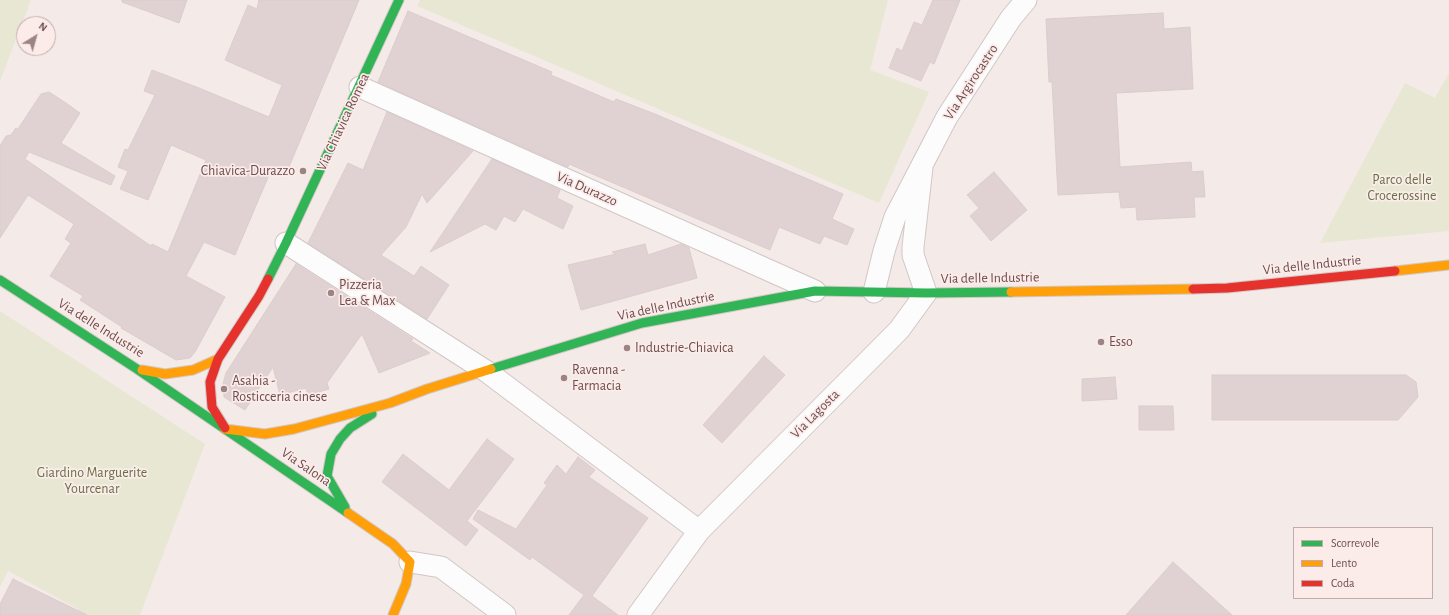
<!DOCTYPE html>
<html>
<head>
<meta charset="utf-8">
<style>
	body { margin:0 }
	#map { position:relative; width:1449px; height:615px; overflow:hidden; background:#f4eae8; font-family:"Alegreya Sans",sans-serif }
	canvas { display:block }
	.legend { position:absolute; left:1293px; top:527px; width:140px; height:72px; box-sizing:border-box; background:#fcece9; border:1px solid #c3acab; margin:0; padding:5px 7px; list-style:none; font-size:12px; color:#6d4d4f }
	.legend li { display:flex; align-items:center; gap:8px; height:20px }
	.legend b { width:20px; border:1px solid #c3acab }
	.north { position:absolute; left:16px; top:16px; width:40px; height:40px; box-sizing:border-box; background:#fcece9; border:1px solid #c3acab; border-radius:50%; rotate:37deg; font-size:11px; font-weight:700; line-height:16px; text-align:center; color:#6d4d4f }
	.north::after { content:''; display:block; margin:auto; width:14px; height:18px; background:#9c8485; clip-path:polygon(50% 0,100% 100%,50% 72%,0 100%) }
</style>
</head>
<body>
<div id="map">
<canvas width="1449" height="615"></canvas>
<ul class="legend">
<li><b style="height:5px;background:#30b455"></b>Scorrevole</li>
<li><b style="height:5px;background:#ff9f0a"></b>Lento</li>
<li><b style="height:5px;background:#e5322d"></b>Coda</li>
</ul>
<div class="north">N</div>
</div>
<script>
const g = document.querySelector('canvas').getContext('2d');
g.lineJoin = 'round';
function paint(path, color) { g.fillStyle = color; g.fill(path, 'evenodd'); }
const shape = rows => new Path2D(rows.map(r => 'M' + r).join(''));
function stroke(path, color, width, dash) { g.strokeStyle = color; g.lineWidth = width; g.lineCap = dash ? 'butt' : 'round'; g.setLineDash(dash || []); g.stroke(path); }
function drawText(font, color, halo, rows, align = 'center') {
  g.font = font + ' "Alegreya Sans",sans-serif'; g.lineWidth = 3.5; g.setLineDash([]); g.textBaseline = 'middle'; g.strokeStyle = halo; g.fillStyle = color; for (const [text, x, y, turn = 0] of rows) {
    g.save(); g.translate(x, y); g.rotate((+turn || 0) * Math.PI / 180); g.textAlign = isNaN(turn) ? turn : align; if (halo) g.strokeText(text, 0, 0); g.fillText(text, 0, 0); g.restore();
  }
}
paint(shape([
	[0,0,31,0,0,81],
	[420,0,888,0,870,70,929,92,879,203,417,6],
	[1449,73,1449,231,1320,243,1405,83,1435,98],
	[0,311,205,444,140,615,76,615,78,609,8,571,0,587]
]), '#e8e7d4');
const building = shape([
	[122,0,187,0,179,23,122,2,122,0],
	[259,0,359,0,286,174,272,168,235,255,204,242,186,276,225,297,195,352,190,358,176,360,121,328,122,327,80,300,83,296,50,276,71,243,65,239,74,224,28,195,0,238,0,146,6,136,11,135,16,128,18,129,41,94,49,92,66,103,80,113,61,143,115,176,111,185,29,152,25,159,151,246,152,244,168,252,206,160,171,145,148,200,120,189,128,171,118,167,125,149,128,150,155,95,144,91,152,70,199,88,269,117,282,85,225,60,248,5,257,9,259,0],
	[933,0,960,0,934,64,930,62,921,81,889,68,897,48,902,51,914,22,922,25,933,0],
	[408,11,552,72,551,75,614,102,616,99,655,114,843,194,832,219,854,229,847,245,824,236,820,244,779,227,770,250,569,164,568,167,378,82,408,11],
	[1163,13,1164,29,1190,27,1193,89,1116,93,1120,167,1191,162,1192,172,1203,171,1205,197,1194,197,1195,217,1137,220,1136,207,1121,208,1119,192,1058,195,1052,82,1049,82,1046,19,1163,13],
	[387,112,473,151,427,203,422,194,406,227,381,255,414,276,421,266,449,285,427,319,308,243,348,163,363,170,387,112],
	[492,159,560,190,557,198,573,206,563,229,523,209,515,222,504,216,496,230,485,224,430,252,492,159],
	[994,172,1027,210,991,241,970,216,979,208,967,195,994,172],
	[645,244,648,255,681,244,689,248,697,278,581,310,568,265,616,254,612,252,645,244],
	[296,264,413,339,411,341,430,353,379,373,362,334,327,383,329,389,308,395,306,388,280,395,273,367,245,410,224,397,223,384,226,373,296,264],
	[764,356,785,375,722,443,703,425,764,356],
	[1212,375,1406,375,1416,382,1418,397,1398,420,1212,420,1212,375],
	[1115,377,1117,399,1082,401,1082,379,1115,377],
	[1139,406,1173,406,1174,430,1139,430,1139,406],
	[487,439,514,459,467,521,478,530,466,546,382,482,403,454,449,490,487,439],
	[578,457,595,470,589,477,648,518,592,596,618,615,569,615,584,595,532,557,530,560,473,519,478,510,516,529,547,485,544,483,557,465,566,474,578,457],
	[1173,562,1232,615,1126,615,1173,562],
	[13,579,23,584,87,615,0,615,0,604,13,579]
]);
paint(building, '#e0d2d2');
stroke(building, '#dccccc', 1);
const street = shape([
	[360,87,815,291],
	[286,243,486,371,699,531],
	[874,292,884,251,895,217,947,117,1011,18,1026,0],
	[410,562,441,567,505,615],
	[638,615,699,531,899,330,926,293,913,255,913,247,922,167]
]);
const fast = shape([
	[268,279,286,243,399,0],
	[0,280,137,369,348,513],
	[491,369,642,323,815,291,926,293,1011,292],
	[345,507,327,476,331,454,340,439,350,428,372,414]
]);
const slow = shape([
	[1395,271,1449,265],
	[1011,292,1193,289],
	[142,370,165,374,193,370,218,359],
	[225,429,265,434,294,429,390,403,427,389,491,369],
	[348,513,393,544,410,562,406,584,393,615]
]);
const jam = shape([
	[1193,289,1227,288,1395,271],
	[225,428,212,407,210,382,218,359,259,296,268,279]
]);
stroke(street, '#d2c6c6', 23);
stroke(fast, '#d3c7c6', 11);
stroke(slow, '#d3c7c6', 11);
stroke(jam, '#d3c7c6', 11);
stroke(street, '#fdfcfc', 21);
stroke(fast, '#30b455', 9);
stroke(slow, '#ff9f0a', 9);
stroke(jam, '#e5322d', 9);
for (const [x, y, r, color] of [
	[303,171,4,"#9c8485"],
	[331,293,4,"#9c8485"],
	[1101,342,4,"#9c8485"],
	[627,348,4,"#9c8485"],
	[564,378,4,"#9c8485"],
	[224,389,4,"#9c8485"]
]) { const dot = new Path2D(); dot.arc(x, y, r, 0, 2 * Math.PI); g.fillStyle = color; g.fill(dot); stroke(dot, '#fcece9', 1.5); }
drawText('14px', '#6d4d4f', '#fcece9', [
	["Via Argirocastro",971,82,-57],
	["Via Chiavica Romea",343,122,-65],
	["Via Durazzo",587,189,24],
	["Via delle Industrie",1312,265,-6],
	["Via delle Industrie",990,278,-1],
	["Via delle Industrie",666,306,-12],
	["Via delle Industrie",101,328,32],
	["Via Lagosta",815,414,-45],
	["Via Salona",306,467,34]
]);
drawText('14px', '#6d4d4f', '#fcece9', [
	["Chiavica-Durazzo",295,171,"right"],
	["Pizzeria",339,285],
	["Lea & Max",339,301],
	["Esso",1109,342],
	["Industrie-Chiavica",635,348],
	["Ravenna -",572,370],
	["Farmacia",572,386],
	["Asahia -",232,381],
	["Rosticceria cinese",232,397]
], 'left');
drawText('14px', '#667246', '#fcece9', [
	["Parco delle",1402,180],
	["Crocerossine",1402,196],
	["Giardino Marguerite",92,473],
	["Yourcenar",92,489]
]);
</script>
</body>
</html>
